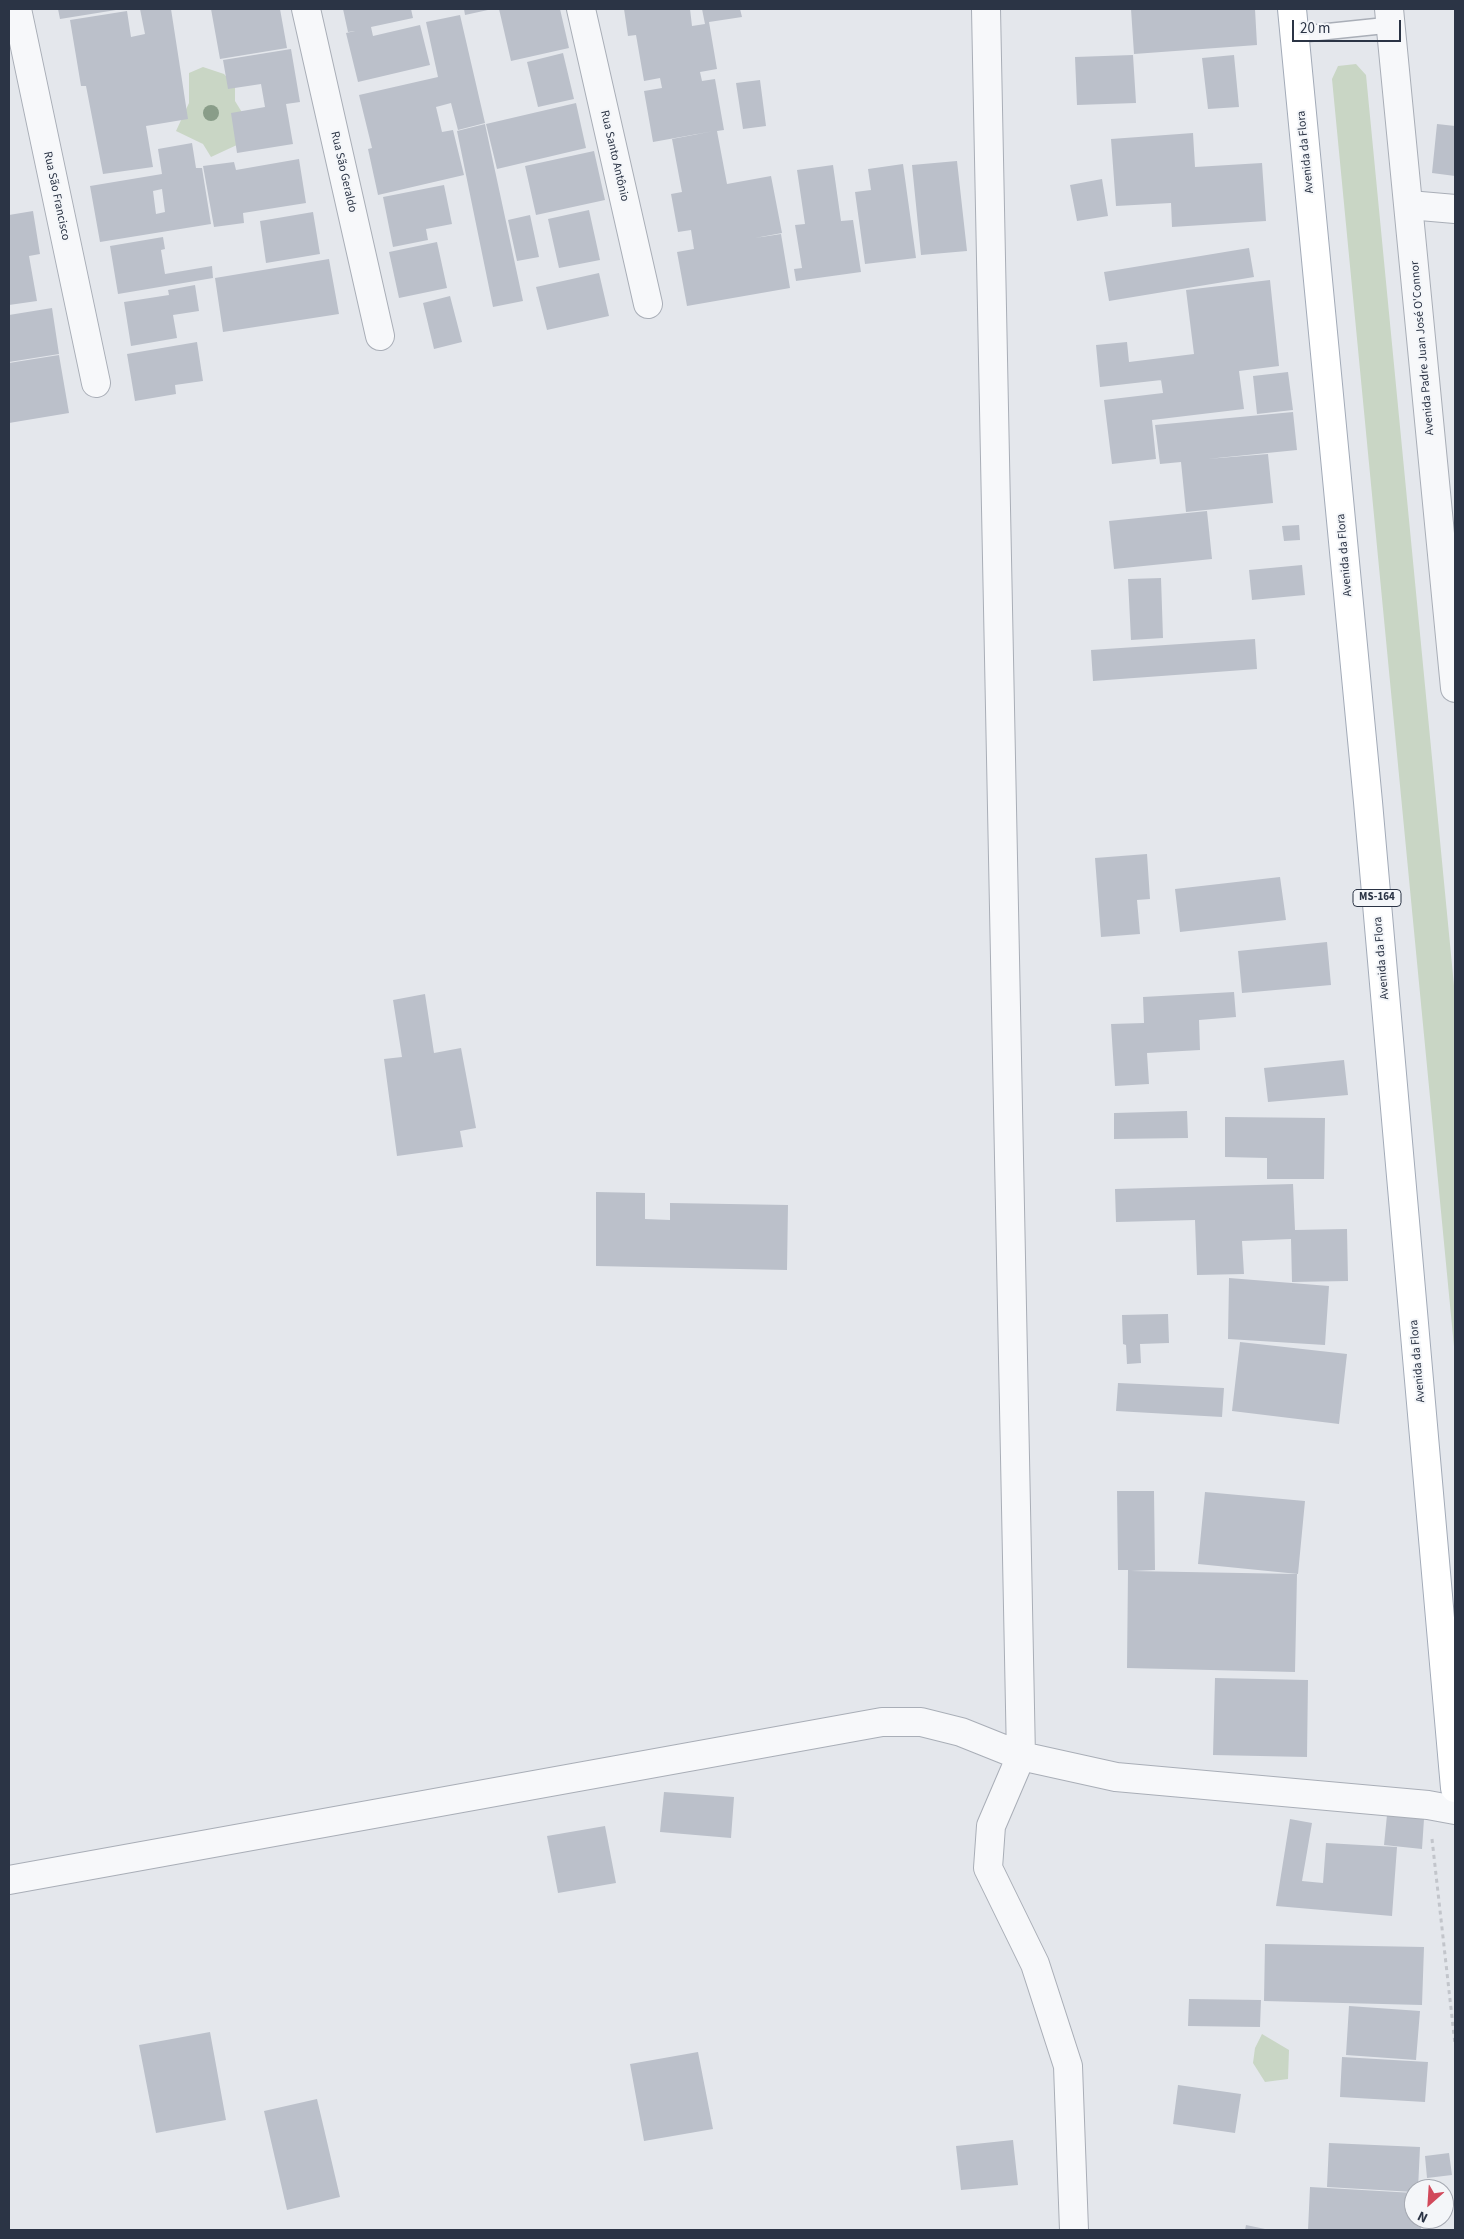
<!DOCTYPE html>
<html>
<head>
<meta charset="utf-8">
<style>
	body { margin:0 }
	#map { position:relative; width:1464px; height:2239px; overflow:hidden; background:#e4e7ec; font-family:"Source Sans 3",sans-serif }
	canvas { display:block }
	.frame { position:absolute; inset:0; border:10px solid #2b3445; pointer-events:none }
	.north { position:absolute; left:1404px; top:2179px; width:50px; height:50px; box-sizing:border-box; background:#f4f6f9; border:1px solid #a4a8b1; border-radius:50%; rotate:206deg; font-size:14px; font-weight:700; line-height:20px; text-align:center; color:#2b3445 }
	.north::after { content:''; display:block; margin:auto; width:18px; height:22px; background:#d1495b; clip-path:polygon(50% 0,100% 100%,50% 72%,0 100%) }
	.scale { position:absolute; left:1292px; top:20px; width:109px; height:22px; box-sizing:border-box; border:2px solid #2b3445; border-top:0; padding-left:6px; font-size:15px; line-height:18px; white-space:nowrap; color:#2b3445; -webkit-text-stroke:4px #f4f6f9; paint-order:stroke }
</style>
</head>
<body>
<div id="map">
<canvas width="1464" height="2239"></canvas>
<div class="frame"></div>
<div class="north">N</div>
<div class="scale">20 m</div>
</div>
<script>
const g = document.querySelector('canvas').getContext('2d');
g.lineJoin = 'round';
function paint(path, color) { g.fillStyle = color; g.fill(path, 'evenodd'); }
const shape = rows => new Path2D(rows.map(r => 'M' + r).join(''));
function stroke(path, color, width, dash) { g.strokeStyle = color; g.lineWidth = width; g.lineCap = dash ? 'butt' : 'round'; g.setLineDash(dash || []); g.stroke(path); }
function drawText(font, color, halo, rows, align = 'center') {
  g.font = font + ' "Source Sans 3",sans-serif'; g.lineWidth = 4; g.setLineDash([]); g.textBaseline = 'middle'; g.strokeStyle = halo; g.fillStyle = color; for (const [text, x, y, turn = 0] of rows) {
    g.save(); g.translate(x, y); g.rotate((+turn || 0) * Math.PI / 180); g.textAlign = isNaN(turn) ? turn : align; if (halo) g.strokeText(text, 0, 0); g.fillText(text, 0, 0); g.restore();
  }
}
paint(shape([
	[1356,64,1366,75,1455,996,1455,1357,1332,79,1338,66],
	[203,67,224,74,235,86,235,101,243,114,239,144,211,157,203,144,176,131,189,103,189,73],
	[1262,2034,1289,2050,1288,2079,1265,2082,1253,2063,1255,2048]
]), '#c9d6c5');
paint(shape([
	[58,9,116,9,116,10,60,19],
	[140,9,171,9,188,119,146,126,153,167,103,174,86,86,81,86,70,20,127,11,131,37,145,34],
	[211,9,280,9,287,48,220,59],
	[343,9,411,9,413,18,371,27,373,36,420,25,430,65,358,82,346,33,355,31,348,32],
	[464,9,488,9,488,10,465,15],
	[499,9,560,9,569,48,511,61],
	[624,9,690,9,692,26,705,24,702,9,740,9,742,17,709,22,717,69,700,72,702,81,715,79,724,130,717,131,727,184,771,176,782,233,755,238,781,234,790,288,687,306,677,252,694,249,691,230,678,232,671,194,682,192,672,139,714,131,653,142,644,91,662,88,660,78,644,81,636,35,628,36],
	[1131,9,1255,9,1257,45,1134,54],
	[460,15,485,123,458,130,451,103,436,107,442,132,453,130,464,175,378,195,368,149,372,148,359,95,438,77,426,22],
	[291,49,300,102,286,104,293,144,237,153,231,113,265,107,261,84,228,89,223,60],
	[563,53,574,99,538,107,527,62],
	[1133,55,1136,103,1077,105,1075,57],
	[1234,55,1239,107,1208,109,1202,58],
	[760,80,766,126,743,129,736,83],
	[576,103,586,148,497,169,486,124],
	[485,124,523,301,493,307,457,131],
	[1437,124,1455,126,1455,176,1432,173],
	[1193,133,1195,167,1262,163,1266,221,1172,227,1171,203,1116,206,1111,139],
	[192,143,196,168,202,168,211,224,100,242,90,186,162,174,158,149],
	[162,189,165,212,156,214,153,191],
	[594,151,605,200,536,215,525,166],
	[299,159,306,203,243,213,244,223,214,227,203,166,234,162,236,170],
	[957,161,967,251,921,255,912,165],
	[903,164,916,258,865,264,855,192,871,190,868,169],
	[833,165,841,221,853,220,861,272,796,281,794,269,802,268,795,225,805,224,797,170],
	[1102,179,1108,216,1077,221,1070,185],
	[444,185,452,224,426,229,428,240,393,247,383,197],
	[589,210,600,260,559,268,548,219],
	[33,211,40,254,29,256,37,301,9,305,9,215],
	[313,212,320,254,266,263,260,221],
	[530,215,539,257,517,261,508,220],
	[163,237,165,249,161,250,165,274,212,266,213,278,118,294,110,246],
	[437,242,447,288,399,298,389,252],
	[1249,248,1254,277,1109,301,1104,272],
	[329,259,339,314,223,332,215,278],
	[599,273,609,316,547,330,536,287],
	[1270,280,1279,366,1239,371,1244,409,1152,420,1156,459,1112,464,1104,400,1163,393,1161,380,1170,379,1100,387,1096,345,1127,342,1129,362,1194,354,1186,290],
	[195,285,199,311,173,315,177,338,131,346,124,302,169,295,168,290],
	[450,296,462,342,434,349,423,303],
	[52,308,59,354,9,362,9,315],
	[197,342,203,381,175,385,176,394,135,401,127,354],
	[59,355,69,413,9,423,9,363],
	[1288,372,1293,410,1257,414,1253,376],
	[1293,412,1297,450,1207,459,1268,454,1273,503,1186,512,1181,462,1160,464,1155,425],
	[1207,511,1212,559,1114,569,1109,521],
	[1299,525,1300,540,1284,541,1282,526],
	[1302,565,1305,595,1252,600,1249,570],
	[1161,578,1163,638,1131,640,1128,579],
	[1255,639,1257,669,1093,681,1091,650],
	[1147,854,1150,899,1137,900,1140,934,1101,937,1095,858],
	[1280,877,1286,920,1180,932,1175,889],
	[1327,942,1331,985,1242,993,1238,951],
	[1234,992,1236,1017,1199,1020,1200,1050,1147,1053,1149,1084,1115,1086,1111,1024,1144,1023,1143,997],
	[425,994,434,1053,461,1048,476,1128,460,1131,463,1147,397,1156,384,1059,402,1057,393,1000],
	[1344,1060,1348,1095,1268,1102,1264,1068],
	[1187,1111,1188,1138,1114,1139,1114,1113],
	[1225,1117,1325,1118,1324,1179,1267,1179,1267,1158,1225,1157],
	[1293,1184,1295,1230,1347,1229,1348,1281,1292,1282,1291,1239,1242,1241,1244,1274,1197,1275,1195,1220,1116,1222,1115,1189],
	[596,1192,645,1193,645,1219,670,1220,670,1203,788,1205,787,1270,596,1266],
	[1229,1278,1329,1286,1325,1345,1228,1339],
	[1168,1314,1169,1343,1140,1344,1141,1363,1127,1364,1126,1345,1123,1344,1122,1315],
	[1240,1342,1347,1354,1339,1424,1232,1411],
	[1118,1383,1224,1388,1222,1417,1116,1411],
	[1117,1491,1154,1491,1155,1570,1131,1571,1297,1574,1295,1672,1127,1668,1128,1570,1118,1570],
	[1205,1492,1305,1501,1298,1574,1198,1564],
	[1215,1678,1308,1680,1307,1757,1213,1755],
	[664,1792,734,1797,731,1838,660,1832],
	[1387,1815,1424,1819,1422,1849,1384,1845],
	[1290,1819,1312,1823,1302,1881,1323,1883,1326,1843,1397,1847,1392,1916,1276,1906],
	[605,1826,616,1883,558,1893,547,1836],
	[1265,1944,1424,1947,1422,2005,1264,2001],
	[1189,1999,1261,2000,1260,2027,1188,2026],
	[1349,2006,1420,2011,1416,2060,1346,2055],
	[210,2032,226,2120,156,2133,139,2045],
	[698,2052,713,2129,644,2141,630,2064],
	[1342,2057,1428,2062,1425,2102,1340,2097],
	[1178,2085,1241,2094,1235,2133,1173,2124],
	[317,2099,340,2197,287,2210,264,2111],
	[1013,2140,1018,2185,961,2190,956,2146],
	[1329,2143,1420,2147,1418,2189,1414,2189,1414,2192,1327,2187],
	[1449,2153,1452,2175,1427,2178,1425,2156],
	[1310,2187,1414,2193,1414,2219,1422,2219,1421,2230,1308,2230],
	[1246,2225,1265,2229,1265,2230,1245,2230]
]), '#bbc0ca');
const service = shape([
	[1294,35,1390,25]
]);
const minor = shape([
	[17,9,96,383],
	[306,9,380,336],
	[581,9,648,304],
	[986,9,1021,1756,991,1826,988,1868,1035,1964,1068,2066,1074,2230],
	[1409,205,1455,209],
	[9,1880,882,1722,921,1722,961,1732,1021,1756,1116,1777,1428,1805,1455,1810]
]);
const tertiary = shape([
	[1389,9,1455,688]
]);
const primary = shape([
	[1292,9,1368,802,1455,1788]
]);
stroke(service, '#a9aeb7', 18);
stroke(minor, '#a9aeb7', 30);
stroke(tertiary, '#a9aeb7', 30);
stroke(primary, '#a3abb8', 30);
stroke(shape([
	[1432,1839,1455,2044]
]), '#c2c5cb', 3, [4, 4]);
stroke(service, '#f7f8fa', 15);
stroke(minor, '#f7f8fa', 28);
stroke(tertiary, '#f7f8fa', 28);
stroke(primary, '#fff', 28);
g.fillStyle = '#899d89';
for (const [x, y] of [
	[211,113]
]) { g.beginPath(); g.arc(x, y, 8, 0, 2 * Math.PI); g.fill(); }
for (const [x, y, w] of [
	[1377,898,48]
]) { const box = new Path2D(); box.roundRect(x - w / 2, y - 8.5, w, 17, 4); g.fillStyle = '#f4f6f9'; g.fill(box); stroke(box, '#2b3445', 1); }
drawText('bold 11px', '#2b3445', null, [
	["MS-164",1377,898]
]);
drawText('12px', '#2b3445', '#f4f6f9', [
	["Avenida da Flora",1306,152,-96],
	["Rua Santo Antônio",614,156,77],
	["Rua São Geraldo",343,172,77],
	["Rua São Francisco",56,196,78],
	["Avenida Padre Juan José O'Connor",1423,348,-95],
	["Avenida da Flora",1345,555,-95],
	["Avenida da Flora",1382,958,-95],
	["Avenida da Flora",1418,1361,-95]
]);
</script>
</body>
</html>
